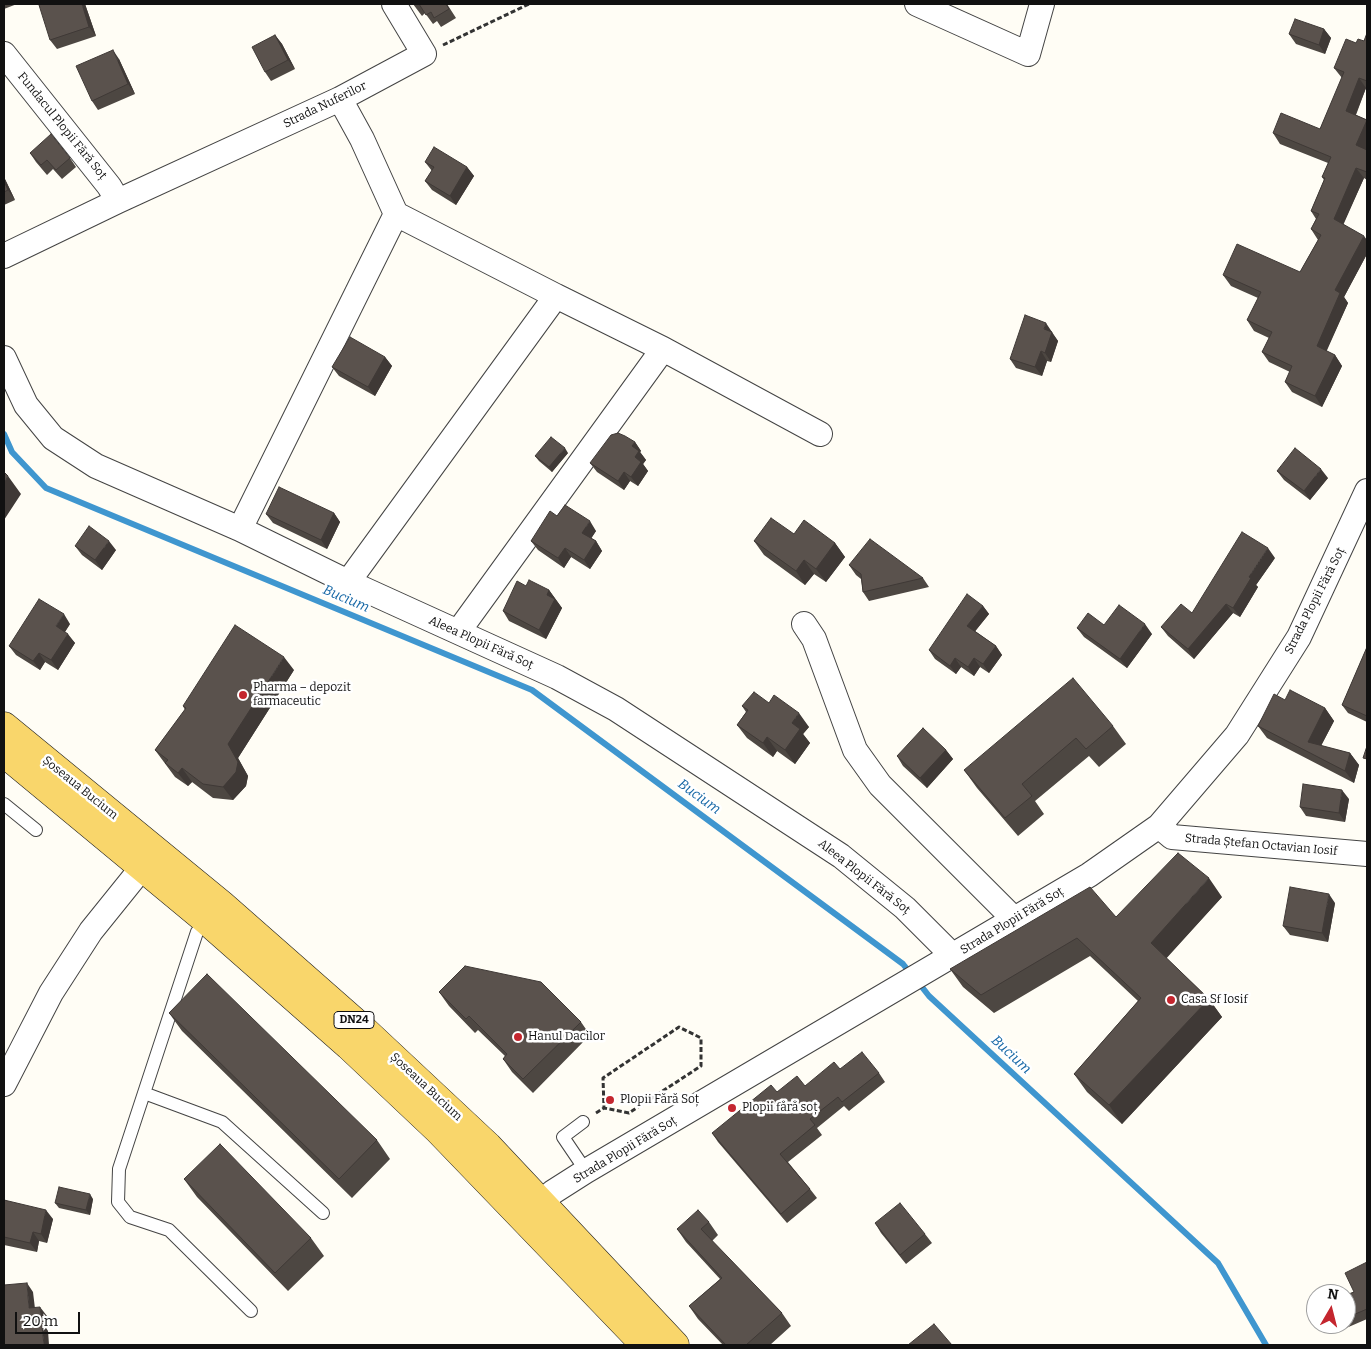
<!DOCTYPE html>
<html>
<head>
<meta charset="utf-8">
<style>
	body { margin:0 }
	#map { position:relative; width:1371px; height:1349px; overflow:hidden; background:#fffdf5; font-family:Bitter,serif }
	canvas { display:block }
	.frame { position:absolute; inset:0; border:5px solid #111; pointer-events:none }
	.north { position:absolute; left:1306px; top:1284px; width:50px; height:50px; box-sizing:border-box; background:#fff; border:1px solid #a0a0a0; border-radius:50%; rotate:8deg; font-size:14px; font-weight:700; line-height:20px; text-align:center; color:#111 }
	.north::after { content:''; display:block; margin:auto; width:18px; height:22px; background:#c4262e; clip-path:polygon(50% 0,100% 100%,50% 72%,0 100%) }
	.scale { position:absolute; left:15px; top:1312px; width:65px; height:22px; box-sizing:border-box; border:2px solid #111; border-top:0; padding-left:6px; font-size:15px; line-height:18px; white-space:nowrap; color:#111; -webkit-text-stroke:4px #fff; paint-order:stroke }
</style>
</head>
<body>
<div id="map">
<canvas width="1371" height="1349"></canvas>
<div class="frame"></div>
<div class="north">N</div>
<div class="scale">20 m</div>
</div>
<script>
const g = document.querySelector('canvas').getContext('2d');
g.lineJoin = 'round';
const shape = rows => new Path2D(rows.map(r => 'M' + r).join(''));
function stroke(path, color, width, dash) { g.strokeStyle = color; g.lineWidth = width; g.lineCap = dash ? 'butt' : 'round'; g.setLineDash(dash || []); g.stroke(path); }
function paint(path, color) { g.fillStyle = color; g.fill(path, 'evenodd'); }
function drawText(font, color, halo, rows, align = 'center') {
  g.font = font + ' Bitter,serif'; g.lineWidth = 5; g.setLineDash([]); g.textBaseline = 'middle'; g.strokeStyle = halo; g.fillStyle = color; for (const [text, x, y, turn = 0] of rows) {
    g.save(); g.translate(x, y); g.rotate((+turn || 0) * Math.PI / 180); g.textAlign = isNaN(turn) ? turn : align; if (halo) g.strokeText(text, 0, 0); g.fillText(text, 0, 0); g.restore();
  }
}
stroke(shape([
	[4,434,12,452,46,488,532,690,903,964,911,974],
	[918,982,929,996,1218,1263,1266,1345]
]), '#3f96cf', 6);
const lane = shape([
	[4,804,36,830],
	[208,919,197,932,119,1169,118,1202,130,1217,169,1230,251,1311],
	[144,1093,222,1122,323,1213],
	[583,1122,563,1137,586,1171]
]);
const street = shape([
	[917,4,1028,54,1042,4],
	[4,54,109,186,118,201],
	[340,99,362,139,396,214,556,296,348,582],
	[4,256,118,201,340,99,424,54,394,4],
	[556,296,663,349,820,434],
	[4,358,26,405,53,438,96,466,240,529,348,582,557,677,616,709,841,856,905,908,953,956],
	[240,529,396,214],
	[804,624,814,639,855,750,880,785,1014,919],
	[458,632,663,349],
	[1159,826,1172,837,1367,854],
	[4,1084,51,993,91,931,153,854],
	[528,1214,553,1192,586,1171,1089,875,1159,826,1237,735,1299,637,1367,491]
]);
const primary = shape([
	[4,726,221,904,363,1029,488,1146,675,1345],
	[4,753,207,921,349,1046,438,1130,645,1345]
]);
stroke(lane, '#444', 14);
stroke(street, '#444', 26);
stroke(primary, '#222', 29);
stroke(shape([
	[443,45,529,4],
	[596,1113,604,1108,629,1113,701,1066,701,1038,679,1027,603,1078,604,1108]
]), '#333', 3, [5, 2.5]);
stroke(lane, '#fff', 12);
stroke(street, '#fff', 24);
stroke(primary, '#f9d66b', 28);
paint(shape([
	[4,4,17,4,4,9],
	[85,4,96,36,57,49,50,40],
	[413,4,447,4,456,18,441,27,437,21,433,24,425,13,422,16],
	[1324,29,1331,38,1325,54,1296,44,1289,34],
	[1367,33,1367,89,1366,88,1356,115,1367,120,1367,147,1366,149,1367,150,1367,180,1364,178,1343,224,1367,240,1367,254,1344,297,1348,303,1326,351,1335,355,1342,366,1322,407,1292,392,1285,382,1290,372,1269,362,1262,352,1269,338,1254,331,1247,320,1258,298,1231,286,1223,275,1300,272,1318,240,1311,229,1316,219,1311,211,1324,180,1322,177,1328,163,1280,144,1273,133,1320,129,1342,78,1334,68,1356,43,1364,41],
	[275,35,282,44,295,69,271,81,265,72],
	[119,59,135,94,98,110,92,101],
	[30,153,70,158,76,167,62,179,53,169,47,175,36,162],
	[425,162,467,167,474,176,456,205,432,190,425,181,432,171],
	[4,177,15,200,4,205],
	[1052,332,1052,333,1058,341,1051,362,1047,361,1042,376,1016,368,1010,359],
	[385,357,392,366,375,396,339,376,332,367],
	[635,442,641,451,640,452,646,460,643,464,648,471,638,486,630,481,624,490,597,472,590,463],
	[568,453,552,472,539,461,535,456],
	[1277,471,1328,478,1310,500,1284,480],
	[334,513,340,522,327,549,273,523,266,514],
	[557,516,596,531,591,538,596,541,602,551,590,569,571,557,564,568,538,550,531,541],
	[794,534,835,543,845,557,826,582,814,574,805,585,764,555,754,541],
	[75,546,116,550,102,570,82,555],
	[1275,558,1256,585,1258,587,1240,617,1233,613,1194,659,1168,636,1161,627,1192,613],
	[849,565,923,578,929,587,869,601,863,592,861,579,856,575],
	[526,586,549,590,562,608,546,639,509,621,503,611],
	[983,606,989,614,975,631,996,646,1002,655,989,673,980,667,974,676,961,667,956,674,935,659,929,650],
	[70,624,65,632,75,643,58,670,45,662,40,670,16,655,9,646],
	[1104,625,1152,634,1127,668,1084,637,1077,628],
	[1367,647,1367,722,1348,713,1342,705],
	[294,670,238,758,248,776,246,786,233,800,213,798,192,782,188,786,175,777,155,750,185,710,183,706],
	[1285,700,1325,708,1334,721,1321,746,1350,753,1359,765,1354,783,1267,738,1258,726],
	[769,703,809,727,803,734,810,743,795,764,777,751,773,757,747,738,737,725,746,712,742,706],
	[1113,726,1126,744,1099,767,1089,756,1035,801,1044,814,1018,836,977,788,964,770],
	[946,750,953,759,927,788,903,766,897,756],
	[1349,799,1345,822,1306,816,1300,807],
	[1222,897,1166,958,1209,999,1222,1017,1122,1124,1087,1092,1074,1074,1138,1001,1090,956,994,1013,963,987,950,969,1116,917],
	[1335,903,1328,942,1290,935,1283,926],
	[439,992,581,1022,590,1035,533,1093,512,1072,503,1059,505,1056,478,1030,475,1033,449,1006],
	[169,1013,377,1140,390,1159,352,1198,182,1031],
	[840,1069,879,1073,885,1082,849,1111,844,1106,817,1128,822,1135,788,1162,810,1189,817,1198,787,1223,718,1142,712,1133,777,1092,805,1086],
	[184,1179,311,1238,324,1256,288,1291,197,1197],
	[93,1199,90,1215,59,1208,55,1203],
	[4,1200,53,1219,47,1243,39,1241,37,1252,4,1245],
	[709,1222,718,1235,712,1241,782,1313,791,1326,770,1345,723,1345,698,1319,689,1306,720,1279,686,1242,677,1229],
	[875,1223,925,1234,932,1243,906,1264,881,1233],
	[1367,1262,1367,1319,1337,1332,1332,1324,1346,1324,1346,1295,1354,1292]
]), '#4d4742');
paint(shape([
	[82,4,85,4,96,36,89,27],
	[1324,29,1331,38,1325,54,1319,45],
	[275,35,282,44,295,69,288,60],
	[113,50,119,59,135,94,128,84],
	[1359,78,1366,88,1353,121,1346,111],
	[1367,120,1367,147,1364,156,1356,145],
	[467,167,474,176,456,205,450,196],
	[1356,168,1364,178,1341,230,1334,219],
	[4,177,15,200,8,190,4,181],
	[1364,236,1367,240,1367,254,1344,297,1348,303,1324,357,1317,346,1335,290],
	[1046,323,1058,341,1051,362,1045,353,1044,329],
	[1041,351,1047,361,1042,376,1035,367],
	[1335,355,1342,366,1322,407,1315,396],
	[385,357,392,366,375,396,368,387],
	[635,442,641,451,640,452,646,460,643,464,648,471,638,486,631,477,632,446],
	[565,448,568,453,552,472,549,467],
	[1321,469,1328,478,1310,500,1304,491],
	[624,472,630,481,624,490,618,481],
	[8,476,21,494,4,520,4,483],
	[334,513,340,522,327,549,321,540],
	[590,521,596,531,589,542,582,533],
	[109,541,116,550,102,570,95,560],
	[596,541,602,551,590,569,584,560],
	[835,543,845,557,826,582,816,569],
	[565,548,571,557,564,568,558,558],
	[1268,548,1275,558,1256,585,1258,587,1240,617,1233,608,1249,577],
	[804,560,814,574,805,585,796,571],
	[549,590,562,608,546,639,539,630,547,595],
	[1226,604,1233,613,1194,659,1188,649],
	[983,606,989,614,973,634,967,626],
	[64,614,70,624,62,636,56,626],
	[1145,624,1152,634,1127,668,1120,659],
	[68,634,75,643,58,670,51,660],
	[996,646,1002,655,989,673,983,664],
	[39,653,45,662,40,670,33,661],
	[284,657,294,670,238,758,248,776,246,786,233,800,223,787,228,744],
	[955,658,961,667,956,674,950,666],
	[974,658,980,667,974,676,968,667],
	[1325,708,1334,721,1316,755,1308,742],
	[799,713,809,727,803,734,810,743,795,764,785,750,792,723],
	[767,737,777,751,773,757,763,743],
	[946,750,953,759,927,788,920,778],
	[1350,753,1359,765,1354,783,1345,771],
	[182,768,192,782,188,786,178,773],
	[1342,790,1349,799,1345,822,1339,813],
	[1209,878,1222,897,1164,961,1151,943],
	[1329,894,1335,903,1328,942,1322,933],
	[1209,999,1222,1017,1122,1124,1109,1105],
	[90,1194,93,1199,90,1215,86,1210],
	[46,1210,53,1219,47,1243,41,1234],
	[33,1232,39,1241,37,1252,30,1243],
	[27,1283,33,1292,36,1317,29,1308],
	[40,1307,47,1316,49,1345,44,1345]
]), '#3f3936');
const building = shape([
	[42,4,82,4,89,27,50,40,39,5,42,4],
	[419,4,446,4,449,9,434,18,431,12,426,15,419,4],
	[1295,19,1324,29,1319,45,1289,34,1295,19],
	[1367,33,1367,81,1359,78,1346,111,1367,120,1356,145,1367,150,1367,172,1356,168,1334,219,1364,236,1335,290,1340,293,1317,346,1335,355,1315,396,1285,382,1292,366,1262,352,1272,332,1247,320,1261,292,1223,275,1237,244,1300,272,1321,235,1311,229,1319,214,1311,211,1325,178,1322,177,1331,157,1273,133,1281,113,1320,129,1344,72,1334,68,1346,39,1356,43,1358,39,1364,41,1367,33],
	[275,35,288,60,265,72,252,47,275,35],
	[113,50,128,84,92,101,76,66,113,50],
	[51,134,70,158,56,170,47,160,41,165,30,153,51,134],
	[434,147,467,167,450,196,425,181,434,167,425,162,434,147],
	[4,181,8,190,4,192,4,181],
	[1025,315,1046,323,1044,329,1052,332,1045,353,1041,351,1035,367,1010,359,1025,315],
	[350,337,385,357,368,387,332,367,350,337],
	[618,433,625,436,635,442,632,446,639,451,635,457,641,462,631,477,624,472,618,481,590,463,611,435,618,433],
	[551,437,565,448,549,467,535,456,551,437],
	[1295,448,1321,469,1304,491,1277,471,1295,448],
	[4,472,8,476,4,483,4,472],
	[279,487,334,513,321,540,266,514,279,487],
	[565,505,590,521,582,533,596,541,584,560,565,548,558,558,531,541,550,511,557,516,565,505],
	[771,518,794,534,804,520,835,543,816,569,804,560,796,571,754,541,771,518],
	[89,526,109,541,95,560,75,546,89,526],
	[1242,532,1268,548,1249,577,1251,578,1233,608,1226,604,1188,649,1161,627,1181,604,1192,613,1242,532],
	[870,539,923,578,863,592,861,574,849,565,870,539],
	[529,580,549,590,547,595,555,599,539,630,503,611,517,581,526,586,529,580],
	[967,594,983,606,967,626,996,646,983,664,974,658,968,667,955,658,950,666,929,650,967,594],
	[39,599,64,614,56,626,68,634,51,660,39,653,33,661,9,646,39,599],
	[1119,605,1145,624,1120,659,1077,628,1088,613,1104,625,1119,605],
	[235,625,284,657,228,744,238,762,236,772,223,787,203,784,182,768,178,773,165,763,168,760,155,750,186,708,183,706,235,625],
	[1367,647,1367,716,1342,705,1367,647],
	[1073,678,1113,726,1086,749,1076,738,1022,784,1032,796,1005,818,964,770,1073,678],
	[1290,690,1325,708,1308,742,1350,753,1345,771,1258,726,1274,694,1285,700,1290,690],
	[754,692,769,703,774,695,799,713,792,723,800,729,785,750,767,737,763,743,737,725,748,710,742,706,754,692],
	[923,728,946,750,920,778,897,756,923,728],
	[1367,746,1367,759,1363,758,1367,746],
	[1303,784,1342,790,1339,813,1300,807,1303,784],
	[1178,853,1209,878,1151,943,1209,999,1109,1105,1074,1074,1141,998,1077,938,981,995,950,969,1090,887,1116,917,1178,853],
	[1290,887,1329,894,1322,933,1283,926,1290,887],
	[465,966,541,982,581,1022,523,1079,503,1059,507,1054,469,1016,466,1019,439,992,465,966],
	[207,974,377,1140,339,1179,169,1013,207,974],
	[862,1052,879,1073,842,1102,838,1097,810,1119,815,1125,780,1154,810,1189,781,1214,712,1133,771,1085,777,1092,797,1076,805,1086,834,1062,840,1069,862,1052],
	[220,1144,311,1238,275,1273,184,1179,220,1144],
	[59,1187,90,1194,86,1210,55,1203,59,1187],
	[4,1200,46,1210,41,1234,33,1232,30,1243,4,1237,4,1200],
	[900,1203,925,1234,900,1255,875,1223,900,1203],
	[698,1210,709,1222,701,1229,782,1313,746,1345,726,1345,689,1306,722,1278,677,1229,698,1210],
	[1367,1262,1367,1309,1346,1318,1346,1295,1354,1292,1345,1273,1367,1262],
	[27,1283,29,1308,40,1307,44,1345,4,1345,4,1285,27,1283],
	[934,1324,952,1345,908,1345,934,1324]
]);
paint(building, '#5a524d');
stroke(building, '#3f3936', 1);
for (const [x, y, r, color] of [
	[243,695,5,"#c4262e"],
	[1171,1000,5,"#c4262e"],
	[518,1037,5,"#c4262e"],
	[610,1100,5,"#c4262e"],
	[732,1108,5,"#c4262e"]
]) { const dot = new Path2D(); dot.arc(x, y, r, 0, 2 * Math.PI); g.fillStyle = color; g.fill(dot); stroke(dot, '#fff', 2); }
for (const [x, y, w] of [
	[354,1020,40]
]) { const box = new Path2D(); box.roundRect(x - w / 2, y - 8.5, w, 17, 4); g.fillStyle = '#fff'; g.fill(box); stroke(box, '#111', 1); }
drawText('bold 11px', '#111', null, [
	["DN24",354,1020]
]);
drawText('12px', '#111', '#fff', [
	["Strada Nuferilor",325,105,-26],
	["Fundacul Plopii Fără Soț",62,126,51],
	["Strada Plopii Fără Soț",1315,601,-63],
	["Aleea Plopii Fără Soț",481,643,24],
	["Șoseaua Bucium",80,788,39],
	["Strada Ștefan Octavian Iosif",1261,845,5],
	["Aleea Plopii Fără Soț",864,877,38],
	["Strada Plopii Fără Soț",1012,921,-31],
	["Șoseaua Bucium",426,1087,43],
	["Strada Plopii Fără Soț",625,1150,-31]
]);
drawText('12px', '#111', '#fff', [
	["Pharma – depozit",253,688],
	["farmaceutic",253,702],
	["Casa Sf Iosif",1181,1000],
	["Hanul Dacilor",528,1037],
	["Plopii Fără Soț",620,1100],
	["Plopii fără soț",742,1108]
], 'left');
drawText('italic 14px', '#1768a6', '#fff', [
	["Bucium",346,599,23],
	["Bucium",699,797,36],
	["Bucium",1011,1055,43]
]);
</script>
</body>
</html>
